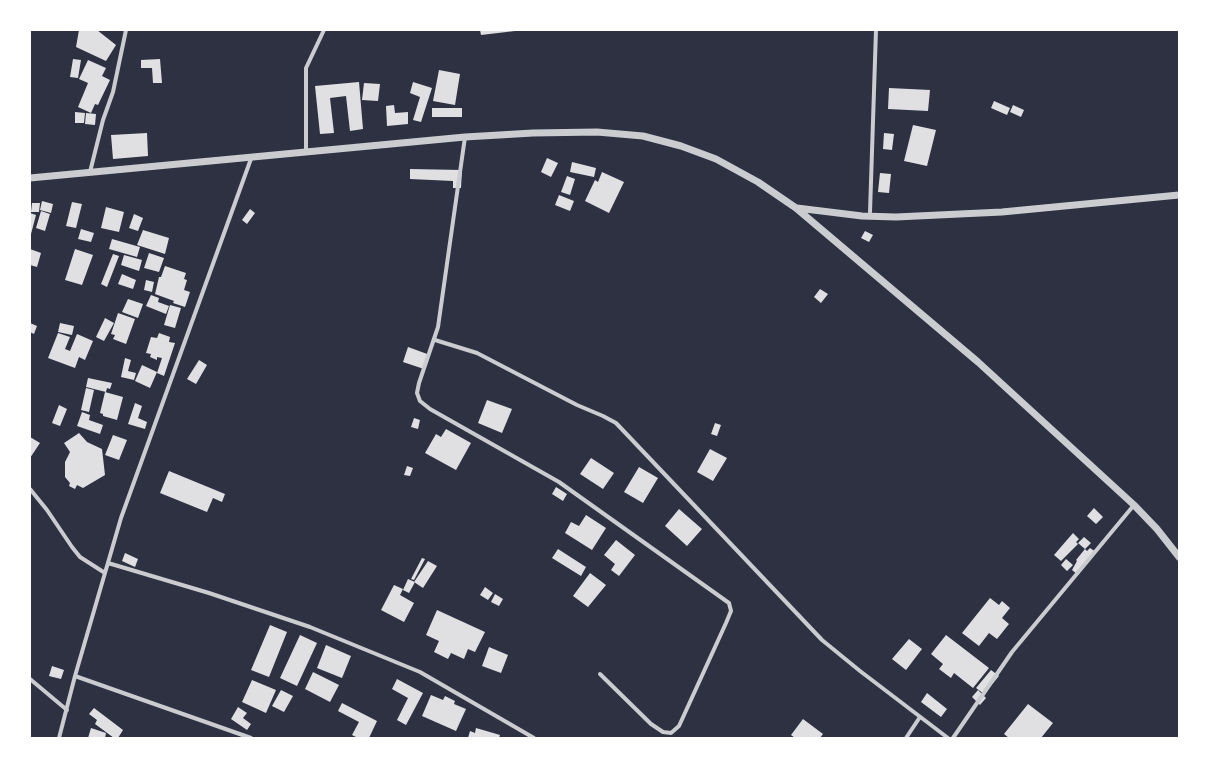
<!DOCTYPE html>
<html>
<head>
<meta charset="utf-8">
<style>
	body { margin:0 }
	#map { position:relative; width:1209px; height:768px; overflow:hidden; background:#2d3142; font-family:"Noto Sans",sans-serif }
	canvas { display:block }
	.frame { position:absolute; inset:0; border:31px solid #fff; pointer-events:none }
</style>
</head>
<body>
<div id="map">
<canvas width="1209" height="768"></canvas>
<div class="frame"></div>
</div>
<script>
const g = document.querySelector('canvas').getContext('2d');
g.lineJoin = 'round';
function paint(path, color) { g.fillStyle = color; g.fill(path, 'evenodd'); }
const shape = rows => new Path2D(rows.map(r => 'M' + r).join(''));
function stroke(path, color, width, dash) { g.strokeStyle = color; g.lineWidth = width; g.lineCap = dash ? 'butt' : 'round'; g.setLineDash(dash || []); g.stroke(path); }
paint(shape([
	[79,30,97,30,116,45,106,61,76,47],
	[480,30,515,30,515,31,481,35],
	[73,59,81,60,78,78,70,77],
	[160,59,162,83,153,83,152,68,141,68,141,60],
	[88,60,106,68,102,76,110,80,98,105,95,104,91,113,78,107,88,83,79,79],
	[439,70,460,74,455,105,433,101],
	[359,82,363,129,350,131,346,96,330,98,334,133,320,134,315,86],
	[413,82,432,88,421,122,413,120,420,97,410,93],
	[364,83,380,84,378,101,362,100],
	[889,88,930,90,928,111,888,109],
	[994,101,1010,108,1007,115,991,108],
	[394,105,395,113,408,112,408,124,387,126,386,106],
	[1013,105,1024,110,1021,117,1010,112],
	[432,108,462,108,462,117,432,117],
	[75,112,85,113,84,123,75,123],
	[86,113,96,114,95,125,85,124],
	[913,125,936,130,927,166,904,161],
	[147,133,148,156,113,159,111,135],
	[884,133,894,134,892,150,883,149],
	[547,158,558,163,551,177,541,172],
	[572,162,596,168,594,177,570,172],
	[410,169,462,170,461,188,453,188,453,181,410,179],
	[602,172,624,182,609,213,585,201,595,180,598,182],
	[880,173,891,174,889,193,878,192],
	[567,176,575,179,570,195,561,192],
	[559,195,574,201,570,211,555,205],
	[42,201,53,204,51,213,40,210],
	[72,202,82,204,76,228,66,226],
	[32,203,40,203,39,212,31,212],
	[106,207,124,212,119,232,101,228],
	[250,209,255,213,247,224,242,220],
	[41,211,50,214,45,231,36,228],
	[30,213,36,215,31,234,30,234],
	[134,214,143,218,138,231,129,228],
	[81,229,94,233,91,242,78,239],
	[143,230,169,238,165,254,137,245],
	[865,231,873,235,869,242,861,238],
	[112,239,140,247,137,257,109,249],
	[30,249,41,253,37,267,30,265],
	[75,249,93,255,82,285,65,280],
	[149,253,164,258,159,272,144,268],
	[113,254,119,256,107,287,101,284],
	[124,255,142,260,139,271,121,265],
	[165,266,186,273,184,279,187,280,184,290,190,292,185,307,173,303,174,301,155,294,159,277,161,277],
	[122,274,136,280,133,289,118,284],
	[146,280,154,282,152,292,144,290],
	[820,289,828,294,821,303,814,297],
	[151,295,159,298,158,302,169,306,166,314,146,306],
	[128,299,143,304,138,318,122,312],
	[170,305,181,308,175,328,164,325],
	[118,313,135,319,126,344,113,339,115,335,111,334],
	[105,318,114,323,104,341,96,337],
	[30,323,37,326,34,334,30,332],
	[60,323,74,326,72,335,58,332],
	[58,333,70,337,65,349,70,351,77,334,93,341,85,360,79,357,75,368,48,358],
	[159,333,170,337,169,342,175,343,164,376,157,373,162,358,157,357,157,360,150,357,151,354,146,353,151,337,157,338],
	[408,347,430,355,424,369,403,362],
	[125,358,131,360,128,371,136,373,134,380,121,377],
	[199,360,207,365,196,384,187,379],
	[142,365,157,372,150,388,135,381],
	[88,378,112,383,110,389,107,388,106,392,86,387],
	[86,388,94,390,89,412,81,410],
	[105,392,123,397,117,420,103,416,103,414,100,413],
	[487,400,512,409,502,433,478,423],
	[135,403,142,406,138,418,147,422,145,429,128,424],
	[59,405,67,409,60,426,52,423],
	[82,412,90,415,89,420,103,425,100,434,77,426],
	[414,418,420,420,418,429,411,427],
	[715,423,721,425,717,436,711,434],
	[446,429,471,443,456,470,425,453,436,434,441,437],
	[79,433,87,442,102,449,105,475,83,488,77,485,75,489,69,486,70,483,65,477,65,462,70,452,64,443],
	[113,435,127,440,119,460,105,455],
	[30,437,40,443,30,458],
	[710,449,727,458,713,481,697,472],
	[591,458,614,473,603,489,580,474],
	[407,466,413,468,410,476,404,475],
	[639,467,658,478,643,503,624,492],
	[169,471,225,494,222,502,213,498,207,512,160,493],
	[556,487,567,494,563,501,552,494],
	[1094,508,1103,517,1096,524,1087,516],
	[679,509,702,529,687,546,665,526],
	[586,515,606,528,592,550,565,533,571,522,579,526],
	[1073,533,1079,539,1076,542,1078,544,1061,561,1054,555],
	[1084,537,1091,543,1085,549,1078,543],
	[616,540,635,555,619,576,611,570,615,564,604,555],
	[1090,548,1096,552,1078,575,1072,570,1077,561,1076,560,1085,549,1087,551],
	[558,549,586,567,581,576,552,558],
	[125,553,138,559,135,567,122,561],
	[422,558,425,559,414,580,411,579],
	[1066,559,1073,565,1067,571,1061,565],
	[428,561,437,566,423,588,414,582],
	[590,573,606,585,588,607,573,596],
	[408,579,415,582,409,593,403,590],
	[394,585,403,589,400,595,414,603,404,622,381,610],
	[485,587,493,593,488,600,480,595],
	[495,594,503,599,499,606,491,602],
	[990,598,999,605,1002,601,1010,608,1002,618,1009,624,997,639,989,633,979,646,962,633],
	[437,610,485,632,475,652,468,649,464,659,451,653,448,659,434,652,439,641,426,635],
	[270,625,287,632,269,677,251,670],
	[300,635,317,643,297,686,280,678],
	[946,635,989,668,973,688,954,673,951,678,939,669,943,664,931,654],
	[909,639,922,649,906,670,892,659],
	[326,645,351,656,342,678,317,668],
	[489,647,508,655,501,673,482,666],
	[52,666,64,670,61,679,49,676],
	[991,670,999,676,984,694,976,688],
	[313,672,339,685,330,702,305,689],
	[397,679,423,693,406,725,397,720,408,698,392,689],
	[252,680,276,690,266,713,242,702],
	[281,690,293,696,284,712,272,706],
	[978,690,986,698,980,705,972,697],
	[927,693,947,709,941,717,921,702],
	[431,695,443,700,445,696,455,701,454,704,466,709,456,731,422,716],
	[342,703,377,721,369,738,358,738,352,735,359,722,338,711],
	[1028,704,1053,723,1041,738,1009,738,1004,734],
	[238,707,247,713,243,718,251,724,247,730,231,719],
	[94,708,123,730,118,738,114,738,95,724,97,720,89,714],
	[803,719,823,734,820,738,809,738,808,737,807,738,795,738,791,735],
	[91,728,106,733,105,738,88,738],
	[476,728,500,735,499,738,468,738,470,731,475,733]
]), '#e0e0e3');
stroke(shape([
	[465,137,438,327,419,383,417,393,420,401,430,409,559,482,729,603,731,611,726,623,679,726,671,733,663,732,651,724,600,674],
	[306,151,306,68,324,30],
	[90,172,103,120,113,92,126,30],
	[870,212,876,30],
	[435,340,477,353,577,405,603,416,616,423,822,640,860,671,948,738],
	[30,489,47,510,72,547,80,557,105,573],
	[108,563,209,593,310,627,420,672,534,738],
	[75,676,251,738],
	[30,679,67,710],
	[59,738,75,676,121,518,252,156],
	[906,738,920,717],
	[953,738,1012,652,1134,505]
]), '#caccd0', 4);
stroke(shape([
	[30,178,465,137,533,133,597,132,643,136,681,146,716,159,758,182,796,208,978,362,1134,505,1157,529,1179,557],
	[797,208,862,216,896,217,1002,212,1179,195]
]), '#caccd0', 7);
</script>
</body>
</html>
